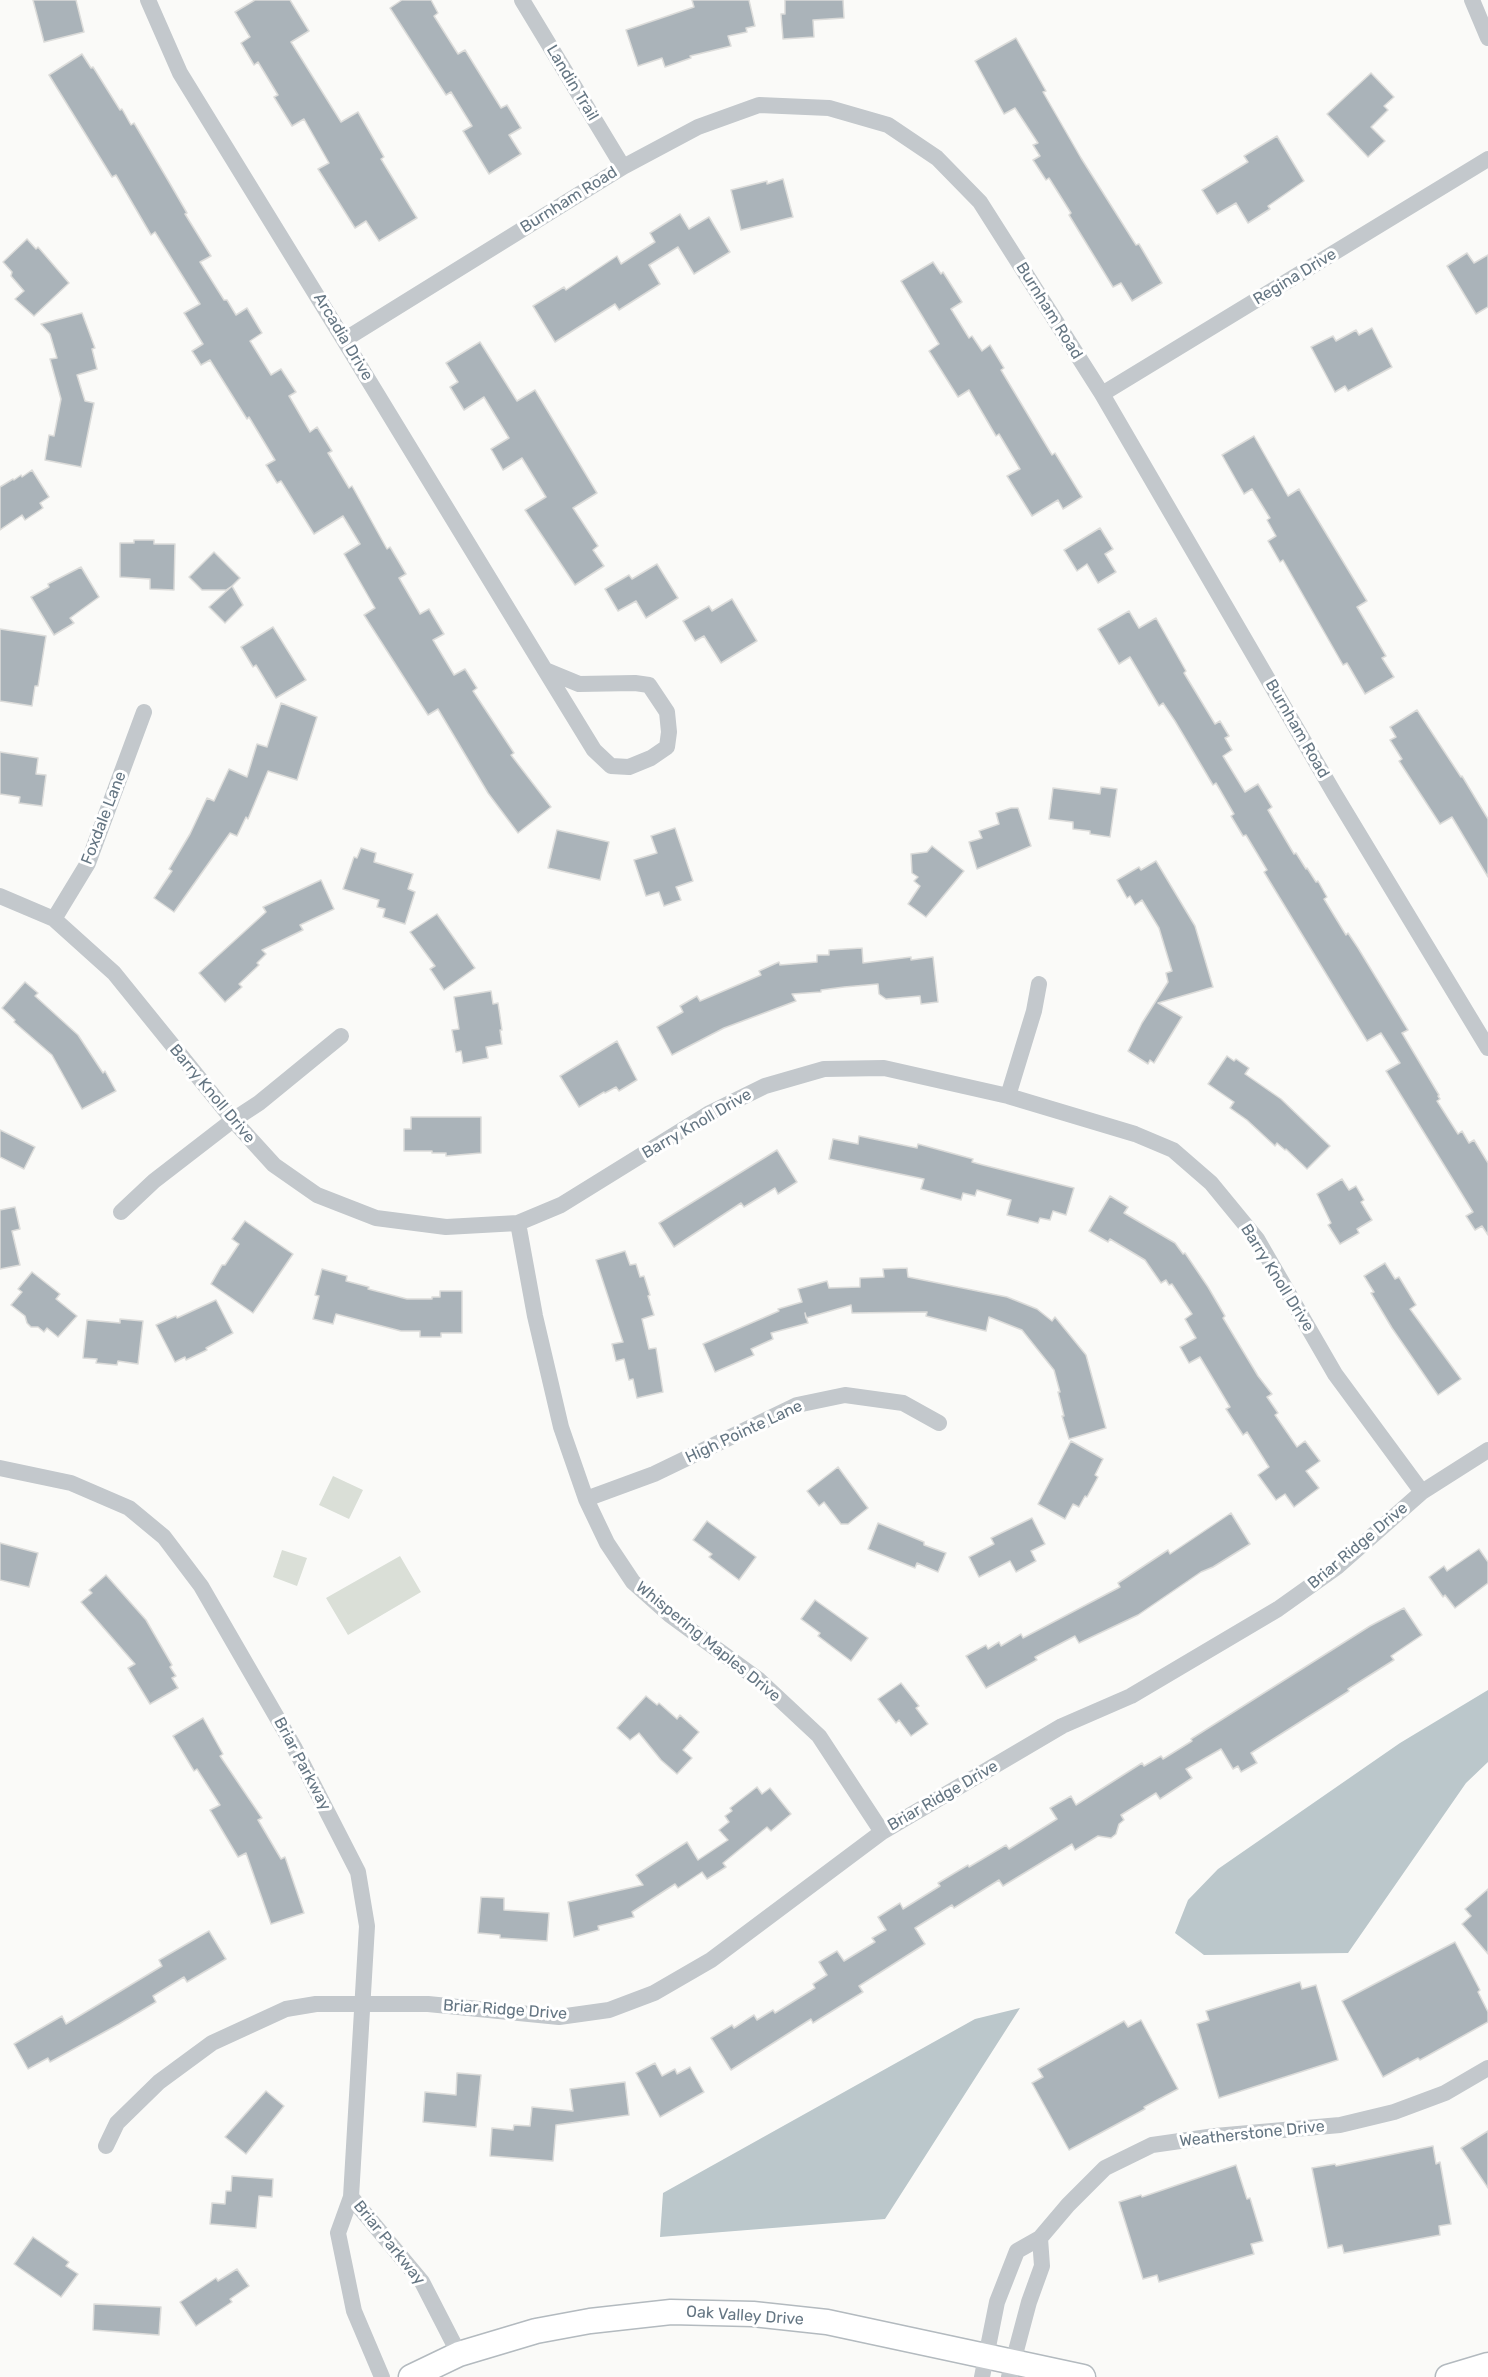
<!DOCTYPE html>
<html>
<head>
<meta charset="utf-8">
<style>
	body { margin:0 }
	canvas { display:block; background:#fafaf8 }
</style>
</head>
<body>
<canvas width="1488" height="2377"></canvas>
<script>
const g = document.querySelector('canvas').getContext('2d');
g.lineJoin = 'round';
function paint(path, color) { g.fillStyle = color; g.fill(path, 'evenodd'); }
const shape = rows => new Path2D(rows.map(r => 'M' + r).join(''));
function stroke(path, color, width, dash) { g.strokeStyle = color; g.lineWidth = width; g.lineCap = dash ? 'butt' : 'round'; g.setLineDash(dash || []); g.stroke(path); }
function drawText(font, color, halo, rows, align = 'center') {
  g.font = font + ' Rubik,sans-serif'; g.lineWidth = 6; g.setLineDash([]); g.textBaseline = 'middle'; g.strokeStyle = halo; g.fillStyle = color; for (const [text, x, y, turn = 0] of rows) {
    g.save(); g.translate(x, y); g.rotate((+turn || 0) * Math.PI / 180); g.textAlign = isNaN(turn) ? turn : align; if (halo) g.strokeText(text, 0, 0); g.fillText(text, 0, 0); g.restore();
  }
}
paint(shape([
	[333,1476,363,1490,349,1519,319,1505],
	[282,1550,307,1558,297,1586,273,1577],
	[400,1556,421,1592,348,1635,326,1598]
]), '#dadfd7');
paint(shape([
	[1488,1690,1488,1762,1466,1783,1348,1953,1204,1955,1175,1933,1188,1900,1218,1869,1400,1743],
	[1020,2008,885,2219,660,2237,663,2193,975,2019]
]), '#bbc7cb');
const building = shape([
	[33,0,76,0,84,32,44,42,33,0],
	[255,0,290,0,309,31,291,42,341,122,358,112,384,157,381,159,417,218,379,241,366,221,355,228,318,169,329,163,304,119,292,126,274,97,278,95,258,62,254,65,241,43,250,37,235,12,255,0],
	[402,0,431,0,438,13,434,16,458,54,465,50,501,108,507,105,521,128,509,135,521,154,489,174,463,131,472,126,451,92,446,95,390,8,402,0],
	[692,0,749,0,755,26,746,28,747,32,728,36,731,46,690,56,691,58,665,67,662,58,638,66,626,30,694,7,692,0],
	[785,0,843,0,844,18,813,20,814,37,783,39,781,14,785,14,785,0],
	[1016,38,1046,91,1043,92,1081,158,1136,245,1139,244,1162,283,1132,301,1121,283,1113,287,1069,215,1071,213,1049,178,1046,180,1033,160,1040,156,1033,145,1038,143,1015,108,1004,114,975,61,1016,38],
	[82,54,91,68,93,67,120,110,122,109,131,125,134,123,169,182,187,213,185,214,211,256,200,262,224,300,227,300,236,315,247,308,262,333,250,341,271,375,281,369,296,392,289,396,310,432,317,427,332,451,328,453,349,488,352,486,387,549,390,547,406,574,399,578,420,614,429,609,444,634,433,640,454,675,465,669,477,688,473,691,514,753,511,755,551,807,518,833,488,793,438,709,428,715,364,615,375,608,344,554,360,544,343,516,314,534,281,481,277,483,266,465,275,460,249,417,247,419,210,360,201,365,192,351,203,344,184,313,200,304,155,232,151,235,116,175,112,177,49,75,82,54],
	[1371,73,1394,97,1384,106,1388,110,1371,127,1385,141,1368,157,1327,114,1371,73],
	[1277,136,1304,181,1268,206,1270,209,1248,223,1236,203,1217,214,1202,190,1248,162,1244,156,1277,136],
	[783,179,793,217,741,230,731,190,767,181,767,184,783,179],
	[680,214,689,229,709,217,730,252,694,274,678,247,649,265,660,284,619,310,615,304,555,342,533,306,564,287,566,290,617,256,621,264,655,242,650,233,680,214],
	[27,239,36,249,38,247,69,283,34,316,15,299,24,291,11,276,12,272,3,262,27,239],
	[1467,253,1474,263,1488,255,1488,307,1476,314,1447,266,1467,253],
	[933,262,941,274,943,272,962,302,951,309,969,338,972,336,982,351,990,345,1004,368,1001,370,1052,455,1055,453,1082,497,1063,509,1058,500,1032,516,1007,476,1020,469,999,434,996,436,969,390,958,397,929,351,939,344,901,281,933,262],
	[82,313,95,348,92,349,97,369,77,375,85,401,94,403,81,467,45,460,49,435,54,436,61,399,50,359,57,358,50,334,41,324,82,313],
	[1372,328,1392,367,1348,391,1345,386,1335,392,1311,347,1333,336,1336,341,1356,330,1359,335,1372,328],
	[480,342,517,401,535,390,597,493,573,508,598,546,593,550,604,566,575,585,525,510,546,497,522,458,503,470,491,449,509,438,484,397,464,410,450,387,458,382,446,363,480,342],
	[1254,436,1288,496,1299,489,1367,601,1357,607,1386,656,1382,658,1394,677,1365,694,1347,663,1343,665,1283,560,1280,562,1268,541,1276,536,1267,520,1270,518,1252,489,1244,494,1222,455,1254,436],
	[32,470,49,497,40,503,43,508,25,520,22,515,0,530,0,487,13,479,14,480,21,475,22,477,32,470],
	[1100,528,1113,549,1105,554,1116,572,1098,583,1087,564,1077,571,1064,550,1100,528],
	[134,540,154,540,154,544,175,544,174,590,150,589,150,579,120,577,120,543,134,543,134,540],
	[214,552,240,578,232,586,243,605,225,623,209,607,232,586,226,590,202,590,189,577,214,552],
	[657,564,678,598,646,618,636,601,618,611,605,589,629,575,632,579,657,564],
	[81,567,99,597,70,618,74,623,54,635,31,597,49,587,48,584,81,567],
	[732,599,757,641,721,663,704,636,695,641,683,621,709,606,712,611,732,599],
	[1129,611,1139,628,1156,618,1186,671,1184,673,1215,724,1220,721,1229,736,1225,738,1232,750,1223,756,1245,792,1258,784,1272,807,1268,810,1294,854,1296,853,1306,869,1307,868,1316,882,1318,881,1327,897,1324,899,1346,935,1348,933,1358,948,1408,1030,1402,1033,1439,1095,1438,1096,1440,1099,1437,1101,1458,1134,1462,1131,1469,1143,1474,1140,1488,1163,1488,1235,1482,1226,1475,1230,1466,1216,1473,1212,1386,1071,1400,1063,1381,1033,1367,1041,1264,872,1267,870,1246,835,1243,836,1231,816,1234,814,1216,783,1213,785,1175,721,1163,703,1159,706,1130,657,1119,664,1098,629,1129,611],
	[273,627,306,680,276,698,256,665,253,667,241,647,273,627],
	[0,629,46,636,38,686,35,686,32,706,0,701,0,629],
	[281,703,317,717,297,780,268,771,248,819,246,817,237,836,230,833,174,912,154,898,172,871,169,869,190,834,207,798,214,801,229,769,247,777,257,744,267,747,281,703],
	[1417,710,1461,777,1462,776,1488,819,1488,877,1452,817,1440,824,1399,761,1402,759,1390,740,1396,737,1390,727,1417,710],
	[0,752,38,758,36,774,46,775,42,806,19,803,20,797,0,794,0,752],
	[1101,787,1117,789,1110,837,1090,834,1090,831,1073,829,1073,822,1049,819,1053,788,1100,794,1101,787],
	[1011,808,1018,808,1031,846,977,869,969,842,982,838,979,831,999,824,996,813,1011,808],
	[675,828,693,881,676,887,681,900,664,906,659,892,646,896,634,860,657,853,651,836,675,828],
	[557,830,609,842,600,880,548,868,557,830],
	[932,846,964,871,926,917,908,904,920,886,914,881,918,877,912,873,911,854,927,852,932,846],
	[361,848,376,853,374,862,413,874,408,889,415,892,405,924,383,917,385,909,377,907,379,900,343,889,354,857,357,858,361,848],
	[1156,861,1195,926,1213,987,1158,1003,1182,1017,1154,1063,1150,1060,1148,1064,1128,1051,1142,1023,1168,982,1166,973,1172,971,1159,928,1142,900,1135,905,1130,896,1127,898,1117,880,1139,867,1141,870,1156,861],
	[321,880,334,909,300,925,303,930,262,950,266,954,257,963,259,965,239,984,242,987,225,1002,199,973,266,912,263,907,321,880],
	[437,914,475,968,444,990,430,969,435,966,410,932,437,914],
	[862,948,863,963,911,957,911,960,933,957,938,1002,921,1004,920,996,886,999,879,994,878,984,844,987,821,990,821,992,792,994,796,1001,724,1028,672,1055,657,1027,683,1012,680,1006,697,996,700,1001,761,975,759,971,779,962,780,965,817,962,817,955,829,955,829,950,862,948],
	[25,982,38,993,35,996,78,1035,103,1073,105,1071,116,1091,82,1109,52,1055,14,1022,15,1020,2,1008,25,982],
	[491,991,493,1004,498,1003,502,1030,500,1030,502,1044,486,1047,488,1058,463,1063,461,1051,456,1052,452,1030,459,1029,454,997,491,991],
	[617,1041,637,1080,619,1091,616,1087,605,1093,604,1092,579,1107,560,1076,617,1041],
	[1227,1056,1234,1061,1236,1059,1249,1068,1245,1074,1281,1099,1330,1146,1307,1169,1286,1149,1285,1150,1277,1143,1275,1146,1247,1120,1230,1108,1234,1102,1208,1084,1227,1056],
	[411,1117,481,1117,481,1153,446,1156,446,1153,432,1153,432,1151,404,1151,404,1129,411,1129,411,1117],
	[0,1130,35,1147,24,1169,0,1157,0,1130],
	[859,1136,917,1148,918,1144,973,1159,972,1162,983,1165,1074,1188,1066,1215,1053,1211,1050,1220,1040,1218,1038,1223,1007,1215,1011,1200,977,1190,975,1196,963,1193,961,1200,921,1189,924,1179,829,1159,833,1139,858,1144,859,1136],
	[777,1150,797,1182,778,1194,775,1188,744,1207,741,1203,674,1247,659,1223,777,1150],
	[1342,1179,1349,1190,1356,1186,1364,1200,1361,1202,1372,1220,1357,1229,1359,1233,1340,1244,1328,1225,1331,1223,1317,1194,1342,1179],
	[1110,1196,1128,1207,1124,1213,1175,1243,1183,1254,1185,1253,1208,1287,1225,1316,1223,1318,1258,1376,1272,1394,1267,1397,1278,1413,1275,1415,1297,1447,1305,1441,1320,1461,1306,1471,1319,1488,1294,1507,1285,1494,1276,1500,1258,1475,1269,1467,1247,1432,1243,1435,1226,1409,1230,1407,1200,1357,1189,1363,1180,1347,1196,1338,1185,1319,1192,1314,1172,1284,1169,1285,1166,1280,1161,1283,1145,1260,1110,1239,1108,1242,1089,1231,1110,1196],
	[15,1207,20,1229,12,1231,20,1265,0,1269,0,1210,15,1207],
	[245,1221,293,1254,253,1313,211,1284,222,1265,225,1265,239,1244,232,1239,245,1221],
	[625,1251,630,1265,636,1264,640,1277,644,1276,650,1295,648,1296,654,1315,642,1319,649,1349,656,1348,663,1392,637,1398,633,1379,629,1380,624,1359,616,1361,612,1344,623,1342,596,1260,625,1251],
	[1385,1263,1395,1279,1399,1277,1416,1305,1410,1309,1461,1379,1438,1395,1392,1328,1371,1293,1374,1292,1364,1276,1385,1263],
	[907,1268,908,1277,1007,1297,1037,1309,1052,1321,1055,1317,1086,1355,1106,1428,1069,1439,1062,1416,1064,1416,1058,1392,1060,1392,1054,1370,1022,1330,989,1317,986,1331,926,1316,927,1312,852,1313,851,1305,806,1318,805,1313,808,1323,771,1333,773,1339,751,1349,754,1355,715,1372,703,1344,779,1311,778,1309,802,1302,798,1289,827,1281,829,1288,860,1287,860,1278,884,1277,883,1269,907,1268],
	[322,1269,347,1276,346,1281,369,1287,368,1289,407,1299,432,1299,432,1297,440,1297,440,1291,462,1291,462,1333,441,1333,441,1337,420,1337,420,1331,401,1331,336,1314,333,1324,313,1319,319,1296,315,1295,322,1269],
	[32,1272,60,1294,56,1299,77,1316,58,1337,47,1328,44,1332,38,1327,31,1327,27,1323,25,1316,11,1305,22,1292,18,1289,32,1272],
	[216,1300,233,1333,206,1348,207,1350,186,1360,185,1357,175,1362,156,1325,176,1316,177,1318,216,1300],
	[120,1319,143,1321,138,1364,118,1361,117,1365,96,1363,97,1359,83,1358,87,1320,120,1323,120,1319],
	[1071,1441,1103,1459,1095,1475,1098,1477,1087,1497,1085,1496,1079,1507,1073,1504,1065,1519,1038,1504,1071,1441],
	[838,1467,868,1508,848,1524,841,1524,824,1502,819,1506,807,1491,838,1467],
	[1231,1513,1250,1544,1213,1567,1201,1572,1138,1615,1079,1643,1075,1636,1035,1657,1037,1660,986,1688,966,1656,986,1645,988,1649,999,1642,1001,1646,1021,1634,1023,1638,1120,1587,1118,1583,1168,1550,1170,1554,1231,1513],
	[1032,1518,1045,1544,1031,1551,1036,1561,1016,1572,1010,1561,979,1577,969,1557,994,1544,991,1538,1032,1518],
	[707,1521,756,1557,739,1580,709,1557,712,1554,693,1540,707,1521],
	[878,1523,924,1542,924,1545,946,1553,938,1572,917,1563,915,1568,868,1549,878,1523],
	[0,1543,38,1553,29,1587,0,1580,0,1543],
	[1479,1549,1488,1562,1488,1583,1455,1608,1445,1595,1443,1597,1429,1577,1444,1566,1447,1571,1479,1549],
	[106,1575,146,1620,172,1665,170,1667,176,1676,172,1678,178,1688,150,1704,128,1668,135,1664,81,1602,92,1593,89,1590,106,1575],
	[815,1600,868,1638,851,1661,818,1636,820,1633,801,1619,815,1600],
	[1404,1608,1422,1635,1391,1656,1394,1660,1348,1689,1349,1691,1251,1753,1257,1763,1241,1772,1238,1766,1233,1769,1221,1749,1186,1769,1192,1778,1160,1799,1156,1793,1121,1815,1124,1820,1119,1824,1116,1834,1111,1838,1098,1836,1075,1850,1072,1844,1003,1886,999,1880,954,1908,952,1905,915,1928,925,1944,859,1986,863,1992,813,2023,811,2019,731,2070,711,2038,732,2025,734,2028,754,2015,757,2020,773,2010,775,2013,815,1988,813,1984,827,1975,819,1962,837,1951,844,1961,875,1942,872,1938,886,1930,878,1917,900,1903,903,1909,940,1886,938,1883,968,1865,969,1867,1006,1845,1009,1849,1057,1819,1050,1808,1071,1796,1076,1805,1142,1763,1144,1766,1161,1756,1163,1759,1192,1741,1191,1739,1370,1626,1404,1608],
	[901,1683,919,1706,916,1708,928,1724,911,1736,899,1720,896,1723,878,1699,901,1683],
	[646,1696,657,1705,659,1703,677,1719,680,1715,699,1732,683,1750,692,1758,677,1774,661,1760,639,1733,630,1740,617,1728,646,1696],
	[203,1718,223,1754,220,1756,262,1818,258,1820,281,1859,285,1857,304,1913,271,1924,246,1853,238,1857,210,1810,220,1805,197,1769,194,1771,173,1736,203,1718],
	[757,1787,762,1794,770,1788,791,1814,771,1831,767,1827,723,1863,726,1867,707,1879,702,1872,678,1888,675,1884,632,1912,634,1917,598,1926,599,1930,574,1937,568,1902,643,1885,636,1875,687,1842,698,1860,728,1840,719,1830,729,1822,725,1816,732,1811,730,1808,757,1787],
	[1488,1889,1488,1954,1462,1924,1471,1916,1465,1909,1488,1889],
	[481,1897,504,1898,504,1910,549,1913,547,1941,500,1938,500,1935,478,1933,481,1897],
	[209,1931,226,1959,187,1982,184,1977,153,1996,156,2002,119,2024,50,2062,48,2058,28,2069,14,2044,62,2016,66,2024,162,1966,159,1960,209,1931],
	[1455,1942,1480,1990,1478,1992,1488,2012,1488,2022,1420,2060,1418,2058,1383,2077,1342,2001,1455,1942],
	[1300,1982,1302,1989,1316,1985,1338,2060,1219,2098,1197,2024,1209,2020,1206,2011,1300,1982],
	[1141,2020,1178,2089,1144,2107,1145,2109,1069,2150,1032,2083,1043,2077,1038,2069,1124,2021,1128,2027,1141,2020],
	[655,2063,662,2076,675,2069,677,2074,690,2067,704,2092,660,2117,636,2073,655,2063],
	[457,2073,481,2075,476,2127,423,2122,425,2092,456,2095,457,2073],
	[625,2082,629,2115,556,2125,553,2161,490,2156,492,2128,513,2130,514,2125,530,2126,532,2107,573,2111,570,2089,625,2082],
	[266,2091,284,2106,246,2154,225,2137,266,2091],
	[1488,2131,1488,2188,1461,2148,1488,2131],
	[1433,2146,1436,2164,1440,2162,1451,2224,1439,2226,1440,2235,1344,2253,1342,2245,1328,2248,1312,2168,1335,2164,1336,2166,1433,2146],
	[1236,2165,1247,2199,1250,2198,1263,2241,1251,2244,1254,2254,1159,2282,1157,2275,1143,2279,1119,2202,1141,2195,1142,2197,1236,2165],
	[232,2176,273,2179,272,2197,259,2196,256,2228,210,2224,212,2203,225,2204,226,2191,231,2191,232,2176],
	[33,2237,69,2262,66,2266,78,2274,61,2297,14,2264,33,2237],
	[237,2269,249,2286,230,2299,232,2302,196,2326,180,2302,216,2278,218,2281,237,2269],
	[94,2304,161,2307,159,2335,93,2330,94,2304]
]);
paint(building, '#aab3b9');
stroke(building, '#dcdcda', 1.5);
const secondary = shape([
	[411,2377,459,2354,536,2331,590,2321,671,2312,753,2314,827,2322,1083,2377],
	[1448,2377,1488,2365]
]);
stroke(secondary, '#b3babf', 27);
stroke(shape([
	[148,0,180,73,344,340,545,670,594,750,611,766,629,767,651,758,667,747,669,732,667,712,649,685,635,683,579,684,545,670],
	[522,0,623,167],
	[1472,0,1488,38],
	[344,340,623,167,698,127,759,105,829,108,888,125,937,158,980,202,1102,394,1334,793,1488,1048],
	[1102,394,1488,159],
	[0,896,54,919,114,973,233,1120,274,1165,317,1195,376,1218,446,1227,518,1223,561,1205,708,1114,765,1086,824,1069,884,1068,1008,1096,1135,1134,1173,1150,1211,1183,1257,1239,1335,1374,1422,1492],
	[54,919,88,863,144,712],
	[1008,1096,1034,1011,1039,984],
	[121,1212,154,1181,233,1120,259,1103,341,1036],
	[518,1223,535,1316,561,1427,586,1499,607,1543,633,1582,670,1615,759,1680,819,1736,882,1832],
	[0,1468,71,1483,129,1508,164,1537,201,1586,294,1747,358,1872,367,1926,351,2197,338,2233,354,2311,382,2377],
	[586,1499,654,1474,797,1405,845,1395,903,1403,939,1423],
	[106,2146,117,2123,159,2082,212,2043,286,2009,316,2004,428,2004,559,2017,609,2010,654,1993,711,1960,882,1832,1062,1726,1131,1696,1278,1609,1337,1567,1422,1492,1488,1450],
	[351,2197,422,2282,459,2354],
	[982,2377,997,2302,1017,2251,1040,2238,1068,2205,1105,2168,1152,2145,1215,2136,1340,2125,1394,2112,1445,2093,1488,2068],
	[1009,2377,1029,2302,1042,2266,1040,2238]
]), '#c3c8cc', 16);
stroke(secondary, '#fff', 24);
drawText('16px', '#657683', '#fff', [
	["Landin Trail",572,83,59],
	["Burnham Road",569,200,-32],
	["Regina Drive",1295,277,-31],
	["Burnham Road",1049,311,58],
	["Arcadia Drive",343,337,59],
	["Burnham Road",1297,729,60],
	["Foxdale Lane",104,818,-69],
	["Barry Knoll Drive",212,1094,50],
	["Barry Knoll Drive",697,1124,-30],
	["Barry Knoll Drive",1277,1278,58],
	["High Pointe Lane",744,1432,-25],
	["Briar Ridge Drive",1358,1546,-40],
	["Whispering Maples Drive",708,1642,39],
	["Briar Parkway",302,1764,62],
	["Briar Ridge Drive",943,1796,-30],
	["Briar Ridge Drive",505,2010,4],
	["Weatherstone Drive",1252,2134,-6],
	["Briar Parkway",389,2243,51],
	["Oak Valley Drive",745,2316,4]
]);
</script>
</body>
</html>
